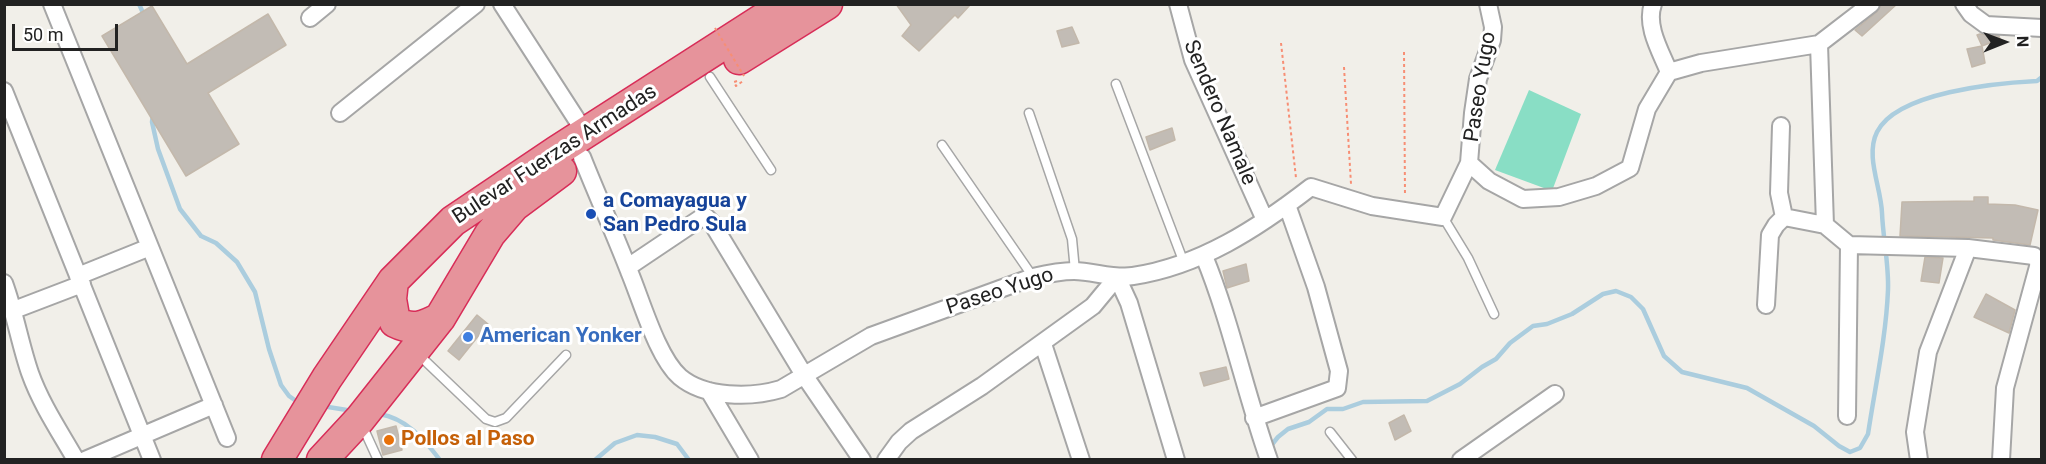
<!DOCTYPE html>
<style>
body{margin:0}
#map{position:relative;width:2046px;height:464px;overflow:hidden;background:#f1efe9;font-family:Roboto,sans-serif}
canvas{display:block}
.frame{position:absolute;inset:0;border:6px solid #222;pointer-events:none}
.north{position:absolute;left:1974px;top:12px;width:60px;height:60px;-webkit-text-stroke:4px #fff;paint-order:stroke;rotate:89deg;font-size:16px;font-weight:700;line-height:24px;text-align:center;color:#222}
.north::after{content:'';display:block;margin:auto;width:21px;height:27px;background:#222;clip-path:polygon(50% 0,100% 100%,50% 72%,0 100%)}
.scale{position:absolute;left:12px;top:24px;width:106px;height:27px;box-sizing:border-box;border:3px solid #222;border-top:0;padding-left:8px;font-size:18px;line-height:21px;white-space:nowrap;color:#222;-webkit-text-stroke:4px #fff;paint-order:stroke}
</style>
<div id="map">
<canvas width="2046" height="464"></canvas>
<div class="frame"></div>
<div class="north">N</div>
<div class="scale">50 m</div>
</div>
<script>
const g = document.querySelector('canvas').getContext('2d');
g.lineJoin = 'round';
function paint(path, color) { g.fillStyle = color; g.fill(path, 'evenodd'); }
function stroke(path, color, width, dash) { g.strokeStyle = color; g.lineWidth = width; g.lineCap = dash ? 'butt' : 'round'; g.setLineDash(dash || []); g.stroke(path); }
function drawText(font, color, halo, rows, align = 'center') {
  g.font = font + ' Roboto,sans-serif'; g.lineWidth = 6; g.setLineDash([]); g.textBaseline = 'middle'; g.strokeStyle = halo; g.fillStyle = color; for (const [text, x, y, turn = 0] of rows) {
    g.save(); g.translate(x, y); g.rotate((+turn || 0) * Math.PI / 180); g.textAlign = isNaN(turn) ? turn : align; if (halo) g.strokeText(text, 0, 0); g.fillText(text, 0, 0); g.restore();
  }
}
paint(new Path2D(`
 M1529 90 1581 114 1552 191 1495 170Z`), '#89dec5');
stroke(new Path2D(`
 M139 4 144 15
 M153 114 152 122 158 149 180 209 201 236 216 243 237 262 255 292 269 349 281 385 289 396 299 403
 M322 406 353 411
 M379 414C406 418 424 439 440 460
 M1270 447 1278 437 1288 429 1309 422 1327 409H1343L1363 402 1427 401 1460 384 1482 367 1496 359 1510 343 1533 326 1547 324 1572 314 1603 294 1616 291 1631 297 1643 309 1664 356 1682 372 1747 388 1814 426 1839 446 1850 452 1860 448 1868 434C1875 387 1886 338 1888 290 1889 265 1883 238 1882 213 1881 187 1865 156 1877 132 1897 92 1997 83 2037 81L2042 77
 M595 460 615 443 637 435 655 437 677 444 689 460`), '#abcdde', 4.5);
const building = new Path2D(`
 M896 4H971L958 18 955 15 919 51 902 36 911 25Z
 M1881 4H1897L1862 36 1855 30 1877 12Z
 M152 6 187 64 268 14 286 45 208 93 239 144 186 176 102 36Z
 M1072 27 1079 43 1062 47 1057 31Z
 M1980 34 1999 36 2000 39 1982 46 1977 35Z
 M1982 46 1985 63 1972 67 1967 49Z
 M1172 128 1175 140 1150 150 1146 137Z
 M1974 197H1988V204L2015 205 2038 210 2030 245 1993 240V238L1900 236 1902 202 1974 201Z
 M1925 257 1943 258 1939 283 1921 281Z
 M1246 264 1249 281 1227 288 1223 271Z
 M1986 294 2015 310 2009 333 1974 317Z
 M477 315 488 324 459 360 448 351Z
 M1226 367 1229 379 1204 386 1200 373Z
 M1404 415 1411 431 1395 440 1389 423Z
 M396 426 402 450 383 455 377 431Z`);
paint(building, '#c2bcb5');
stroke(building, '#c3b8ab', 1.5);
const lane = new Path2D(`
 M710 77 771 170
 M1116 84 1184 263
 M1029 113 1072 239 1075 271
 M942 145 1033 277
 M1443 217 1468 258 1494 314
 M419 355 486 419 495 422 506 418 566 355
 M362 425 378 460
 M1330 432 1352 460`);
const street = new Path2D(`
 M52 4 227 438
 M502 4 586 134
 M1178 4 1193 60 1265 220
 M1653 4C1645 26 1661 52 1669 72
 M1964 4 1971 14 1986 25 2042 28
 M310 18 327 4
 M1819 44 1825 225 1849 245 1968 248 2034 256 2039 263 2005 388 2001 460
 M4 91 152 460
 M340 113 476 4
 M1781 126 1779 193 1784 217 1825 225
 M582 157C597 195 614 232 629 271 641 299 657 357 680 377 705 398 751 398 781 389L871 336 1033 277C1046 274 1060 271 1074 271 1093 271 1113 279 1133 276 1200 266 1258 228 1311 187L1372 206 1443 217 1469 163 1473 113 1478 79 1492 40 1493 27 1488 4
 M1469 163 1489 181 1523 199 1559 197 1596 186 1630 168 1647 109 1669 72 1701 63 1819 44 1871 4
 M1204 256C1231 322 1245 392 1269 460
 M628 267 701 218 706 217 712 223 804 375 862 460
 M78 276 150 247
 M4 283C15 313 20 344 30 373 41 404 60 432 76 460
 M1766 305 1770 235 1776 225 1784 217
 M14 310 82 284
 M1043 344 1081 460
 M709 391 750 460
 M1847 416 1849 245
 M1254 418 1337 388 1339 371 1316 287 1287 205
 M85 460 214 405
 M886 460 899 442 911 431 982 386 1093 306 1117 277 1129 303 1176 460
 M1461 460 1555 394
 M1919 460 1915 432 1928 352 1968 248`);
const highway = new Path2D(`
 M739 59 827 4
 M393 281 391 299 395 322C413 331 423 327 440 318
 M277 460 327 378 393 281 453 221 557 151 786 4
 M322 460 360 419 440 318 490 234 514 206 561 171`);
stroke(lane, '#a6a6a6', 11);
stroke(street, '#a6a6a6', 20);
stroke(highway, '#d82d58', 33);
stroke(new Path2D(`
 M1281 43 1296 178
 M1404 52 1405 196
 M1344 67 1351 184
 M737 81 734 82 736 86 743 81`), '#f78e74', 2, [3, 3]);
stroke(lane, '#fff', 8);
stroke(street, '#fff', 16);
stroke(highway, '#e6939b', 30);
stroke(new Path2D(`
 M715 28 744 76`), '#f78e74', 2, [3, 3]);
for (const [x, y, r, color] of [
 [591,214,6,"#1a4fb4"],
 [468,337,6,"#3f7fe0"],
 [389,440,6,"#e8710a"]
]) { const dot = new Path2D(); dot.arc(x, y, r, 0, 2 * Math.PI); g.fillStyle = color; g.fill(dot); stroke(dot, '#fff', 2); }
drawText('21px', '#222', '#fff', [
 ["Paseo Yugo",1481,87,-81],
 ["Sendero Namale",1219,113,67],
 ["Bulevar Fuerzas Armadas",555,155,-33],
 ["Paseo Yugo",1000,292,-18]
]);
drawText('bold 21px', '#164399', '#fff', [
 ["a Comayagua y",603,202],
 ["San Pedro Sula",603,226]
], 'left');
drawText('bold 21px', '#366cbe', '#fff', [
 ["American Yonker",480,337]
], 'left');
drawText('bold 21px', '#c56008', '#fff', [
 ["Pollos al Paso",401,440]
], 'left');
</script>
